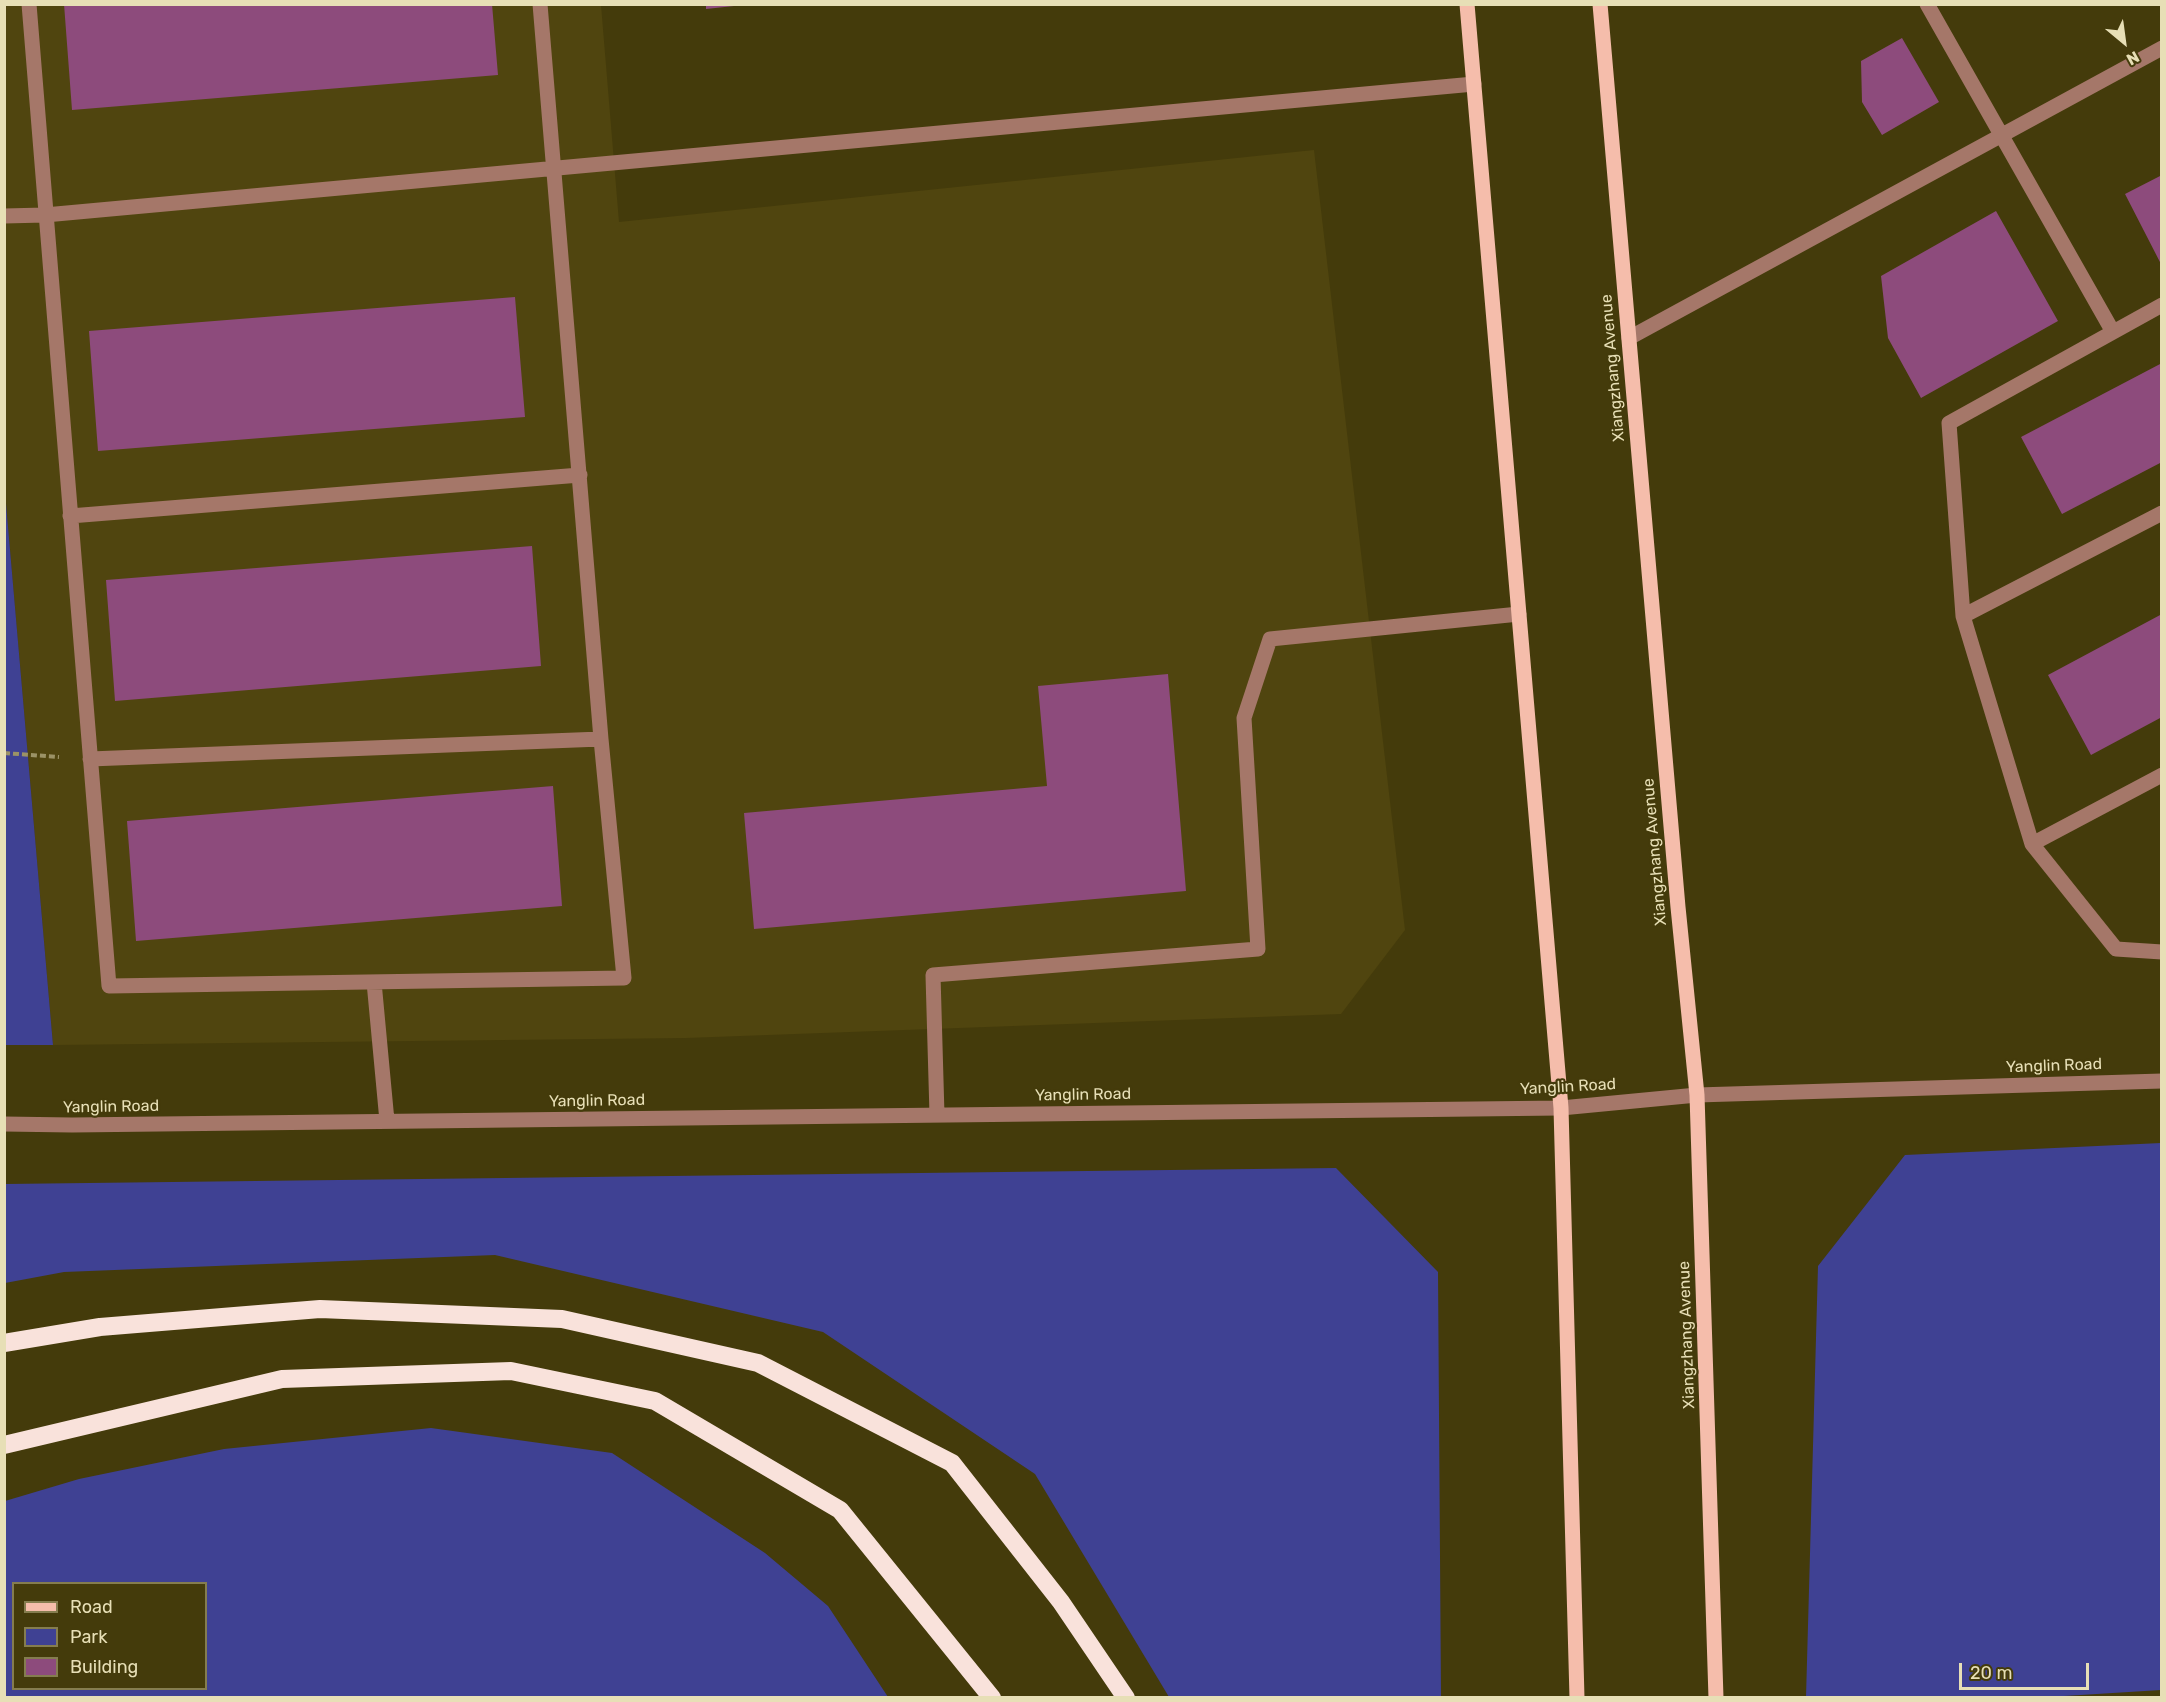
<!DOCTYPE html>
<style>
body{margin:0}
#map{position:relative;width:2166px;height:1702px;overflow:hidden;background:#443b0b;font-family:Rubik,sans-serif}
canvas{display:block}
.frame{position:absolute;inset:0;border:6px solid #e7dfb6;pointer-events:none}
.legend{position:absolute;left:12px;top:1582px;width:195px;height:108px;box-sizing:border-box;background:#443b0b;border:2px solid #857d4f;margin:0;padding:8px 10px;list-style:none;font-size:18px;color:#e7dfb6}
.legend li{display:flex;align-items:center;gap:12px;height:30px}
.legend b{width:30px;border:2px solid #857d4f}
.north{position:absolute;left:2094px;top:12px;width:60px;height:60px;-webkit-text-stroke:4px #443b0b;paint-order:stroke;rotate:151deg;font-size:16px;font-weight:700;line-height:24px;text-align:center;color:#e7dfb6}
.north::after{content:'';display:block;margin:auto;width:21px;height:27px;background:#e7dfb6;clip-path:polygon(50% 0,100% 100%,50% 72%,0 100%)}
.scale{position:absolute;left:1959px;top:1663px;width:130px;height:27px;box-sizing:border-box;border:3px solid #e7dfb6;border-top:0;padding-left:8px;font-size:18px;line-height:21px;white-space:nowrap;color:#e7dfb6;-webkit-text-stroke:4px #443b0b;paint-order:stroke}
</style>
<div id="map">
<canvas width="2166" height="1702"></canvas>
<div class="frame"></div>
<ul class="legend">
<li><b style="height:8px;background:#f5bdab"></b>Road</li>
<li><b style="height:16px;background:#3f4193"></b>Park</li>
<li><b style="height:16px;background:#8d4b7c"></b>Building</li>
</ul>
<div class="north">N</div>
<div class="scale">20 m</div>
</div>
<script>
const g = document.querySelector('canvas').getContext('2d');
g.lineJoin = 'round';
function paint(path, color) { g.fillStyle = color; g.fill(path, 'evenodd'); }
function stroke(path, color, width, dash) { g.strokeStyle = color; g.lineWidth = width; g.lineCap = dash ? 'butt' : 'round'; g.setLineDash(dash || []); g.stroke(path); }
function drawText(font, color, halo, rows, align = 'center') {
  g.font = font + ' Rubik,sans-serif'; g.lineWidth = 4.5; g.setLineDash([]); g.textBaseline = 'middle'; g.strokeStyle = halo; g.fillStyle = color; for (const [text, x, y, turn = 0] of rows) {
    g.save(); g.translate(x, y); g.rotate((+turn || 0) * Math.PI / 180); g.textAlign = isNaN(turn) ? turn : align; if (halo) g.strokeText(text, 0, 0); g.fillText(text, 0, 0); g.restore();
  }
}
paint(new Path2D(`
 M4 5H601L619 222 1314 150 1405 930 1341 1014 686 1038 53 1045 5 492Z`), '#50450f');
paint(new Path2D(`
 M4 492H5L53 1045H5Z
 M2161 1143V1690L2032 1698 1806 1697 1818 1266 1905 1155Z
 M1336 1168 1438 1272 1441 1697H1169L1035 1474 823 1332 495 1255 64 1272 5 1283V1184Z
 M431 1428 612 1453 765 1553 828 1606 888 1697H5V1501L79 1479 224 1449ZM14 1584H206V1688H14Z`), '#3f4193');
paint(new Path2D(`
 M64 4H492L498 75 72 110Z
 M706 4H734V6L706 9Z
 M1902 38 1939 102 1882 135 1862 102 1861 61Z
 M2162 175V266L2125 194Z
 M1996 211 2058 321 1921 398 1888 338 1881 276Z
 M515 297 525 417 98 451 89 331Z
 M2162 363V462L2062 514 2021 437Z
 M532 546 541 666 115 701 106 580Z
 M2162 614V717L2091 755 2048 675Z
 M1168 674 1186 891 754 929 744 813 1047 786 1038 686Z
 M553 786 562 906 136 941 127 821Z`), '#8d4b7c');
stroke(new Path2D(`
 M4 753 59 757`), '#9b9266', 4, [6, 3]);
stroke(new Path2D(`
 M29 4 109 986 624 978 601 739 540 4
 M1927 4 2113 332
 M4 216 45 215 1474 84
 M2162 305 1949 423 1963 616 2032 844 2116 949 2162 952
 M1629 338 2162 48
 M70 516 580 475
 M1963 616 2162 513
 M90 759 601 739
 M2032 844 2162 775
 M374 982 387 1121
 M937 1115 933 975 1258 949 1244 718 1270 639 1519 614
 M4 1124 72 1125 1561 1108 1697 1095 2162 1081`), '#a57769', 15);
stroke(new Path2D(`
 M1467 4 1561 1108 1577 1698
 M1600 4 1678 907 1697 1095 1716 1698`), '#f5bdab', 15);
stroke(new Path2D(`
 M4 1343 100 1327 320 1309 562 1319 758 1363 952 1463 1061 1602 1126 1698
 M4 1445 282 1379 511 1371 655 1401 840 1510 992 1698`), '#f9e2db', 18);
drawText('16px', '#e7dfb6', '#443b0b', [
 ["Xiangzhang Avenue",1613,368,-95],
 ["Xiangzhang Avenue",1655,852,-95],
 ["Yanglin Road",2054,1066,-2],
 ["Yanglin Road",1568,1087,-3],
 ["Yanglin Road",1083,1095,-1],
 ["Yanglin Road",597,1101,-1],
 ["Yanglin Road",111,1107,-1],
 ["Xiangzhang Avenue",1687,1335,-92]
]);
</script>
